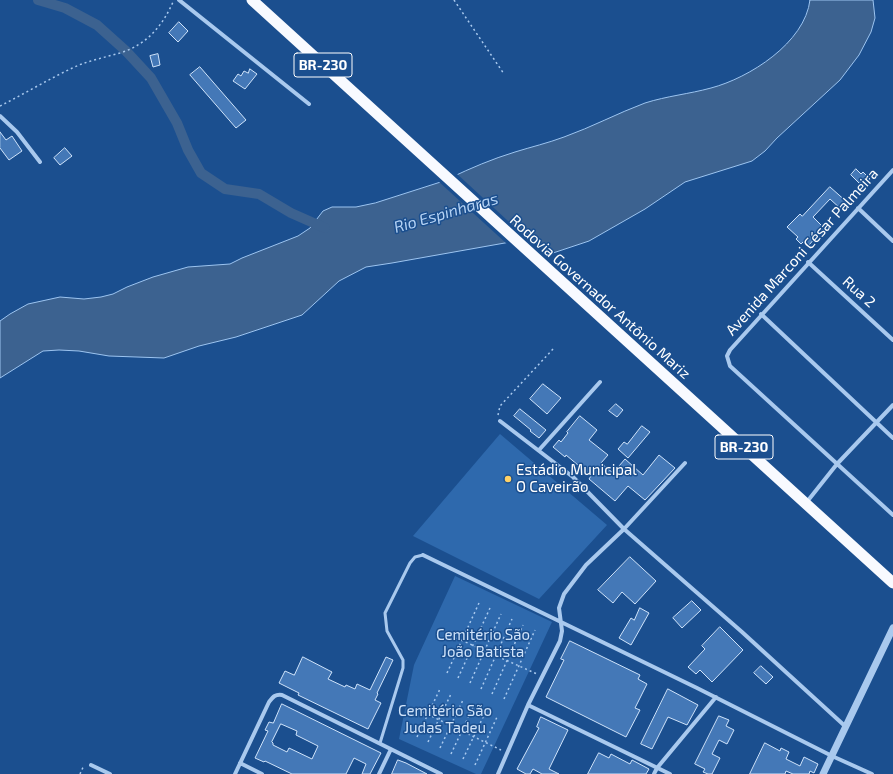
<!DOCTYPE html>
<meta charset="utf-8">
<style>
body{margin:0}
canvas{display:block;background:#1b4f8f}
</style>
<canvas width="893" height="774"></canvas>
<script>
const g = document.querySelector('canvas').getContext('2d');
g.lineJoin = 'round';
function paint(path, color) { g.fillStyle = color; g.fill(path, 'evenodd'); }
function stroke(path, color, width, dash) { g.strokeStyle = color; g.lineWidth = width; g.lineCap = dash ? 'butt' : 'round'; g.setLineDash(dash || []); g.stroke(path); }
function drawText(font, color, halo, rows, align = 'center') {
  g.font = font + ' "Exo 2",sans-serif'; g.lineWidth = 3; g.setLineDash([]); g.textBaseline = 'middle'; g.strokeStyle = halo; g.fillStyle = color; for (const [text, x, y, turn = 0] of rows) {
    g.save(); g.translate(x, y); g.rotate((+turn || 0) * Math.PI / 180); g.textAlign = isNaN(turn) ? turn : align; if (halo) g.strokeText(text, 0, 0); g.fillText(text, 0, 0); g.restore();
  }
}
paint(new Path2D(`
 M500 434 607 525 539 599 413 536Z
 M455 576 552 622 481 774H476L399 739 414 665Z`), '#2e69ad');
const water = new Path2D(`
 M810 0H873L875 18 871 32 859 55 840 80 777 138 765 151 752 161 685 182 645 209 589 241 553 253 528 238 519 240 450 178C471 168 492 159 515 152 531 147 548 143 564 137 592 127 618 113 645 103 667 96 689 94 711 88 749 78 805 43 810 0Z
 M448 180 516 241 392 263 366 267 339 281 302 315 236 337 199 346 164 358 109 356 79 351 59 350 43 351 0 378V321L10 314 28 304 60 297 84 299 101 297 113 294 127 287 153 277 188 267 230 264 242 258 298 236 310 228 323 211 332 207H356L375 203Z`);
paint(water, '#3c6290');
stroke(water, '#9cc4f0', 1);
paint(new Path2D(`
 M456 173 533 244 528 240 507 244 438 181Z`), '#1b4f8f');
stroke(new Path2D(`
 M38 0 65 8 97 25 126 51 151 78 177 123 188 150 201 173 225 189 259 194 291 213 325 228`), '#3c6290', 10);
const building = new Path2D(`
 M179 22 188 31 178 42 169 33Z
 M158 54 160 65 153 67 150 56Z
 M200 67 246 120 236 128 190 75Z
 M250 69 257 74 245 89 233 81 238 74 241 76 244 71 248 73Z
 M0 132 6 140 12 136 22 151 9 160 0 148Z
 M65 148 72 156 60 165 54 158Z
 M856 169 861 174 863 172 870 179 863 187 851 175Z
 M830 187 848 203 842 210 830 199 813 217 824 228 809 245 804 241 801 244 796 239 798 237 787 227 800 214 802 216Z
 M543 384 561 398 547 414 530 399Z
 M616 404 623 410 617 417 609 411Z
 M520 409 546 430 539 438 530 431 531 430 514 416Z
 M580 416 597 430 589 440 608 455 601 463 613 473 625 459 643 475 659 455 675 468 645 500 628 486 615 501 589 479 591 476 566 455 565 457 553 447 559 440 561 442 568 433 567 432Z
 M642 426 650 432 628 458 618 449 624 442 627 444Z
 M630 557 656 581 635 604 622 592 613 603 598 590Z
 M692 601 701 610 682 628 673 618Z
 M640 608 649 613 631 645 619 638 631 618 634 620Z
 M720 627 743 650 712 682 700 670 696 674 688 667 705 649 702 646Z
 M570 641 640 675 638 679 647 684 635 708 640 710 626 737 546 697 564 660 561 659Z
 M303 657 332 672 328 679 345 687 346 685 355 689 357 684 370 690 386 657 393 660 377 693 378 694 375 700 381 703 368 729 298 695 299 693 279 683 285 671 294 675Z
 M761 666 773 677 766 684 754 673Z
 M668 689 698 705 687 725 668 717 652 749 641 744Z
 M282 704 381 753 370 774H362L366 764 354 758 346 774H292L265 761 264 762 255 758 268 731 265 730 269 722 273 723ZM281 724 297 731 296 735 318 746 312 759 289 748 287 752 273 745V743L272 742Z
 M719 716 729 720 726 726 734 730 727 744 719 740 712 754 720 758 712 774H708L703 772 705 769 695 764Z
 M541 717 568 730 549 769 559 774H542L533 769 530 774H526L517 769 539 728 537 727Z
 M765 743 780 751 781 748 789 752 786 759 800 766 804 757 818 764 814 773 810 771 809 774H793L786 771 785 774H750Z
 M599 753 609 758 611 754 630 764 632 760 649 769 646 774H588Z
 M398 760 406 763 427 774H392Z`);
paint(building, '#4478b7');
stroke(building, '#cfe3fa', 1);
stroke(new Path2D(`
 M454 0 504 74
 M0 106C26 93 52 77 79 65 92 60 106 57 120 53 146 45 162 27 173 2
 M498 415 500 406 554 348
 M452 636 537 674
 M447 673 479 603
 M458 678 490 608
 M470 683 501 614
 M481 689 512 619
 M492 694 523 625
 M504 699 535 630
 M423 712 501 750
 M417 737 440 689
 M428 742 451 694
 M440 748 463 700
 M451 754 474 705
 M463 759 486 711
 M475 765 497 717
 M80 774 84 765`), '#a9c9ee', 1.5, [2, 3]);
stroke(new Path2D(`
 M380 743 403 668V660L387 631 385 613 410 563 415 557 423 555`), '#a9c9ee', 3);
stroke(new Path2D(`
 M179 0 309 104
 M0 116 17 132 40 162
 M893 170 730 350 727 356 730 366 893 515
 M858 208 893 241
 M808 262 893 340
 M761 314 893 438
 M500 421 573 477 624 529 742 632 846 727
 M539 450 600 382
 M806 503 837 464 893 405
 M423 555 697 688 832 756 872 774
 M528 705 670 774
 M240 763 262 774
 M91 765 110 774
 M235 774 269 702C273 697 275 694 282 695L441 774
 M379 774 391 749
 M498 774 528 705 560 641 562 631 559 608 564 594 586 565 624 529 685 463
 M654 774 657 768 716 697`), '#a9c9ee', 4);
stroke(new Path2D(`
 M823 774 893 628`), '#a9c9ee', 7);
stroke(new Path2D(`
 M252 0 893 583`), '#f8faff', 11);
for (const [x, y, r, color] of [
 [508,479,4,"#ffd166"]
]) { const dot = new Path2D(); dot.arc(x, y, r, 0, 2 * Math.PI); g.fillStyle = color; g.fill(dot); stroke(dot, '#1b4f8f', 1.5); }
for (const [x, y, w] of [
 [323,65,58],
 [744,447,58]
]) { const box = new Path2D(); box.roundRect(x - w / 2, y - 12, w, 24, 3); g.fillStyle = '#1b4f8f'; g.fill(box); stroke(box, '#fff', 1); }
drawText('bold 14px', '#fff', null, [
 ["BR-230",323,65],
 ["BR-230",744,447]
]);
drawText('15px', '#fff', '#1b4f8f', [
 ["Avenida Marconi César Palmeira",802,252,-48],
 ["Rua 2",859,292,42],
 ["Rodovia Governador Antônio Mariz",600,297,42]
]);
drawText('15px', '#fff', '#1b4f8f', [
 ["Estádio Municipal",516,470],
 ["O Caveirão",516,487]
], 'left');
drawText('15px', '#cfe3fa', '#1b4f8f', [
 ["Cemitério São",483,635],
 ["João Batista",483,652],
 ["Cemitério São",445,711],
 ["Judas Tadeu",445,728]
]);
drawText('italic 16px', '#b5d3f5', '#1b4f8f', [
 ["Rio Espinharas",446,213,-16]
]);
</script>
